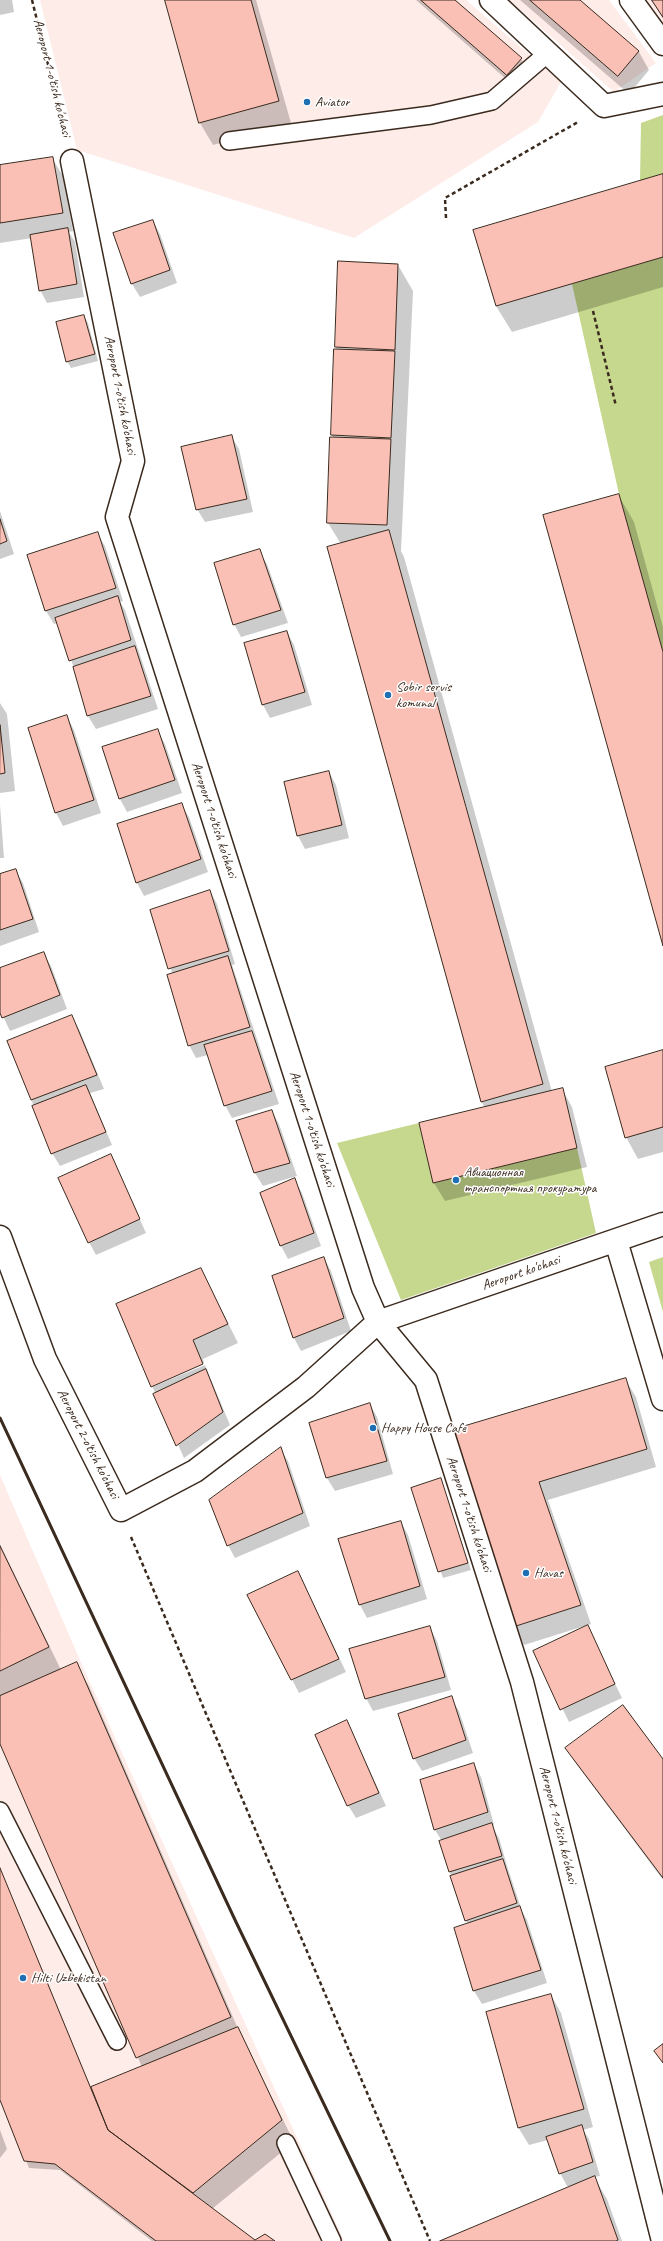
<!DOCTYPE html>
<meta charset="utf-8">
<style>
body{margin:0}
canvas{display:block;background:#fff}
</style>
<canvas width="663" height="2241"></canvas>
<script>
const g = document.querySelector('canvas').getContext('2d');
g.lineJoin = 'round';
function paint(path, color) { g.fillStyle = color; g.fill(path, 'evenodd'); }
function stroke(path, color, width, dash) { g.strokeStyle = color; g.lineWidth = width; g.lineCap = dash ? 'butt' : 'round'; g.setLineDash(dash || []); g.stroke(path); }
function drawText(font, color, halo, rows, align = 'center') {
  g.font = font + ' Caveat,sans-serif'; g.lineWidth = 3; g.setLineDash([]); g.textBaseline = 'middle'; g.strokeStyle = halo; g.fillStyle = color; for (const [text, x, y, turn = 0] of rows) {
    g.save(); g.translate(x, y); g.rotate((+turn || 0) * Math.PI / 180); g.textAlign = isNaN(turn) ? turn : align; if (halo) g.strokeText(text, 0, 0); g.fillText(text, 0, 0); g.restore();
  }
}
paint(new Path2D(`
 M40 0H466L561 82 538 122 354 238 77 150Z
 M509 0H609L656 63 614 92Z
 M641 0H663V33Z
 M0 1475 83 1667 344 2241H0Z`), '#feece9');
paint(new Path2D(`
 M663 115V174L640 181 641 123Z
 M663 257V652L619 494 572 284Z
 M419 1123 434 1183 577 1148 596 1233 401 1300 337 1143Z
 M663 1257V1312L649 1262Z`), '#c6d88d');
paint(new Path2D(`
 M0 0H12L14 12 0 15Z
 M166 0H256L291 123 213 145 200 123Z
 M416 0H454L521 59 529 72 515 87Z
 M520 0H579L639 52 649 70 629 94Z
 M651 0H663V18Z
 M52 158 63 176 73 231 69 232 75 242 84 297 47 303 40 290 32 238 0 243V166Z
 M663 175V287L512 332 496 306Z
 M153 221 160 234 177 283 140 297 132 284Z
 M339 262 398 265 413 291 401 551 404 557 552 1092 562 1089 572 1107 587 1167 445 1201 434 1183 420 1124 485 1108 481 1101 341 544 328 523 334 438 332 435 337 350 336 347Z
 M84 316 88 323 98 361 71 368 67 361Z
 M231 436 239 449 253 512 205 522 197 509Z
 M619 496 634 522 663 627V942Z
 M0 511 14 554 0 559Z
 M97 533 105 546 123 601 120 602 125 610 158 709 96 729 88 716 74 668 58 623 54 624 46 611 29 555Z
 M259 551 267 564 288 623 241 637 234 624Z
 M287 632 294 645 312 705 270 718 263 705 246 644Z
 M0 703 7 714 15 791 0 793Z
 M67 717 74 730 101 813 63 826 56 813 30 728Z
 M158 731 165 744 182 793 127 812 120 799 104 747Z
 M329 772 336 785 349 838 305 849 298 836 285 782Z
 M181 804 189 817 208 872 144 896 137 883 119 825Z
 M0 805 4 858H0Z
 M15 870 23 883 39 932 0 946V875Z
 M210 891 217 904 235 964 232 965 279 1104 232 1118 225 1105 208 1055 196 1058 189 1045 173 975 151 911Z
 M43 953 51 966 67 1009 10 1031 0 1010V969Z
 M71 1016 79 1029 104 1089 90 1093 112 1145 60 1166 52 1153 31 1099Z
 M663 1051V1152L638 1159 626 1137Z
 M272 1111 279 1124 297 1176 263 1186 255 1173 238 1122Z
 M111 1155 146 1233 96 1255 89 1242Z
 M295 1180 302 1193 321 1246 288 1259 281 1246Z
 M324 1258 331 1271 351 1331 301 1351 294 1338 273 1276Z
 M201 1269 238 1343 203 1359 204 1363 152 1385V1387L205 1365 230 1425 184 1458 152 1386Z
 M625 1379 636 1397 656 1467 548 1500 591 1624 524 1645 514 1627 453 1431Z
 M370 1404 377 1417 393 1474 335 1491 327 1478 311 1424Z
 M280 1448 288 1461 310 1526 235 1558 228 1545Z
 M441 1480 471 1570 443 1578 412 1488Z
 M401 1522 408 1535 427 1599 367 1618 360 1605 339 1540Z
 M0 1544 61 1670 76 1664 89 1686 239 2031 294 2142 212 2209 254 2241H152L60 2170 29 2168 0 2098V1868L91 2088 142 2067 0 1742Z
 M298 1572 346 1672 299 1693 249 1595Z
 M587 1626 622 1698 569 1722 534 1651Z
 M430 1628 437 1641 451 1690 373 1711 366 1698Z
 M451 1698 459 1711 473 1753 422 1771 414 1758Z
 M347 1721 386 1806 356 1818 348 1805Z
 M567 1748 663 1760V1880L574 1761Z
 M474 1764 481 1777 494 1825 492 1826 499 1838 508 1869 522 1911 527 1920 547 1983 482 2004 474 1991 456 1929 468 1925 450 1872 442 1841 435 1830Z
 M551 1995 561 2013 593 2127 583 2130 589 2139 600 2176 594 2177 607 2199 622 2241H442L572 2186H567L560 2173 548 2140 529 2145 518 2127Z
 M0 2130 7 2149 0 2158Z`), '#0003');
const building = new Path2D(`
 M165 0H251L279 101 199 123Z
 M421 0H455L522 58 507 75Z
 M530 0H580L639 51 618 76Z
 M652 0H663V17Z
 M53 157 63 213 0 223V165Z
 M663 174V257L496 306 473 230Z
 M153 220 170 270 131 284 113 233Z
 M68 228 77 284 39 291 30 235Z
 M338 261 398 264 395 350 335 347Z
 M84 315 95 354 66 362 56 322Z
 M334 349 395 351 391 438 331 435Z
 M232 435 247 499 196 510 181 447Z
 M330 437 391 439 387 525 327 523Z
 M619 494 663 652V946L543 515Z
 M0 519 7 541 0 544Z
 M389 530 543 1084 481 1102 327 547Z
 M98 532 116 588 45 611 27 555Z
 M260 549 281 610 233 625 214 563Z
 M118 596 131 640 69 661 55 618Z
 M287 631 305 692 262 705 244 643Z
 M135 646 151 696 87 716 73 667Z
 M67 715 94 800 55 813 28 728Z
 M0 725 5 773 0 774Z
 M158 729 175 780 119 799 102 747Z
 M329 771 342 825 297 836 284 782Z
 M182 803 201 859 136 883 117 824Z
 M16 869 33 919 0 930V874Z
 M210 890 229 951 168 969 150 910Z
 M44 952 60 995 2 1018 0 1013V968Z
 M228 956 250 1027 188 1046 167 975Z
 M72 1015 97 1075 31 1100 7 1041Z
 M252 1031 272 1091 224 1106 204 1045Z
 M663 1050V1127L625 1138 605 1067Z
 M86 1085 106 1132 51 1154 32 1106Z
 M563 1088 577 1148 433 1183 419 1123Z
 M272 1110 290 1163 254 1173 236 1121Z
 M111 1154 140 1219 88 1243 58 1178Z
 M295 1178 314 1233 280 1246 260 1193Z
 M324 1257 344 1318 293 1338 272 1276Z
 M201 1268 228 1324 193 1340 203 1364 151 1387 116 1304Z
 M206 1369 223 1412 176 1446 153 1394Z
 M626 1378 647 1449 539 1482 581 1605 513 1627 452 1430Z
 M370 1403 387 1461 326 1478 309 1423Z
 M281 1447 303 1513 227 1546 209 1500Z
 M441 1478 468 1563 438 1572 411 1488Z
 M401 1521 420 1586 359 1605 338 1539Z
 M0 1546 49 1647 0 1671Z
 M298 1571 339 1659 291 1680 247 1595Z
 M588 1625 615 1684 560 1710 533 1651Z
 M430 1626 445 1677 365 1699 349 1649Z
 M77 1662 231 2017 136 2058 0 1744V1696Z
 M452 1696 466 1740 413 1759 398 1714Z
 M623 1705 663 1759V1878L565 1748Z
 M347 1720 379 1793 347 1806 315 1735Z
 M474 1763 488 1812 434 1830 420 1780Z
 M492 1823 502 1856 449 1872 439 1841Z
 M503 1859 517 1903 465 1921 450 1876Z
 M0 1868 108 2130 255 2240 265 2234 275 2241H156L55 2164 24 2161 0 2100Z
 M520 1906 541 1970 473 1991 454 1928Z
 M551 1994 584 2109 518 2128 486 2012Z
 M238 2027 282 2120 193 2193 108 2130 91 2087Z
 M663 2044V2063L654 2051Z
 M582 2125 593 2162 559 2174 546 2137Z
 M595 2176 618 2240 616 2241H440Z`);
paint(building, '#fbc0b5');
stroke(building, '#3b2a1e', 1);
const service = new Path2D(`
 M229 141 431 115 492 101 548 53
 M0 1811 117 2041
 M286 2143 332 2241`);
const minor = new Path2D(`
 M491 0 604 106 663 94
 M631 0 663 44
 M72 161 133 461 117 517 363 1288 378 1322 426 1380 522 1682 663 2241
 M0 1237 45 1359 121 1510 195 1471 306 1387 378 1322 663 1224
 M616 1241 663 1399`);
stroke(service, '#3b2a1e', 20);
stroke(minor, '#3b2a1e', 25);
stroke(new Path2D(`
 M32 0 65 133
 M446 218 445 198 578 122
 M593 311 616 406
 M131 1537 430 2241`), '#3b2a1e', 2.5, [4, 3]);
stroke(service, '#fff', 17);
stroke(minor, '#fff', 22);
stroke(new Path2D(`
 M0 1418 236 1922 390 2241`), '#3b2a1e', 3);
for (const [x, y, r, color] of [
 [307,102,4,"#1f6fb2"],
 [388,695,4,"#1f6fb2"],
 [456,1180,4,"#1f6fb2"],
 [373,1428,4,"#1f6fb2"],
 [526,1573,4,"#1f6fb2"],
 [23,1978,4,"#1f6fb2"]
]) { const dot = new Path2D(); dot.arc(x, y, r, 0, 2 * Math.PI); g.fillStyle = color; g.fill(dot); stroke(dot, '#fff', 1.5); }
drawText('14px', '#3b2a1e', '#fff', [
 ["Aeroport 1-o'tish ko'chasi",52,78,76],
 ["Aeroport 1-o'tish ko'chasi",120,395,79],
 ["Aeroport 1-o'tish ko'chasi",214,820,72],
 ["Aeroport 1-o'tish ko'chasi",312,1129,72],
 ["Aeroport ko'chasi",521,1273,-19],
 ["Aeroport 2-o'tish ko'chasi",88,1444,63],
 ["Aeroport 1-o'tish ko'chasi",469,1514,72],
 ["Aeroport 1-o'tish ko'chasi",558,1825,76]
]);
drawText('14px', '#3b2a1e', '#fff', [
 ["Aviator",315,102],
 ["Sobir servis",396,687],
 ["komunal",396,703],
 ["Авиационная",464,1172],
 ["транспортная прокуратура",464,1188],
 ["Happy House Cafe",381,1428],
 ["Havas",534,1573],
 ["Hilti Uzbekistan",31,1978]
], 'left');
</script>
